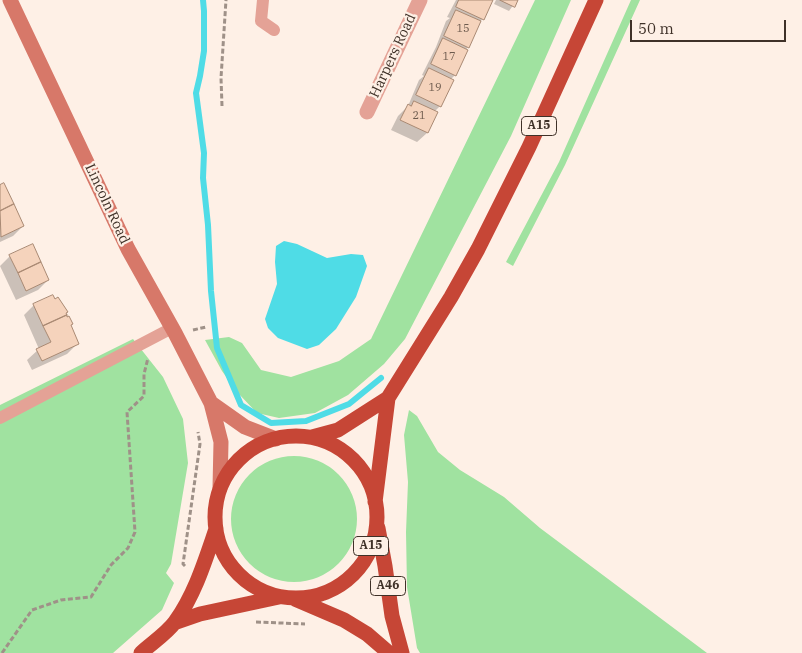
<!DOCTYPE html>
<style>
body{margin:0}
#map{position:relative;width:802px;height:653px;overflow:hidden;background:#fef0e6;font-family:"IBM Plex Serif",serif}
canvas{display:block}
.scale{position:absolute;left:630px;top:20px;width:156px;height:22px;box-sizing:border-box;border:2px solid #3f3128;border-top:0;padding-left:6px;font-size:15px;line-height:18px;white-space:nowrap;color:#3f3128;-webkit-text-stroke:4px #fef0e6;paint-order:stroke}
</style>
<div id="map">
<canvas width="802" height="653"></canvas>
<div class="scale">50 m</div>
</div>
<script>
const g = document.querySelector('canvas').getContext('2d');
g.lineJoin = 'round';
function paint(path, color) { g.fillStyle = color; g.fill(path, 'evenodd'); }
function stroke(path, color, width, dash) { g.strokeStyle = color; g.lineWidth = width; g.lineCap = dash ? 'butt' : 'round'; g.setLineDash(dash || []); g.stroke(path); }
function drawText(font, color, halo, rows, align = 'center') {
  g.font = font + ' "IBM Plex Serif",serif'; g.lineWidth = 4.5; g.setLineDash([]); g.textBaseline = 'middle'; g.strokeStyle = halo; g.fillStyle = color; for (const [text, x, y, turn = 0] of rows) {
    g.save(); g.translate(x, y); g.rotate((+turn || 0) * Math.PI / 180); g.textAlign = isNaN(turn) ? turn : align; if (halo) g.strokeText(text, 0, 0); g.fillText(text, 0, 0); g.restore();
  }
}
paint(new Path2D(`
 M535 0H571L511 136 405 339 384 364 348 395 315 413 279 418 257 413 237 392 222 371 205 340 229 337 242 343 261 370 291 377 339 361 371 339Z
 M631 0H640L565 165 513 266 506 262 559 162Z
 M133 339 163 377 183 419 188 463 171 564 166 573 174 583 162 610 113 653H0V405Z
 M409 410 417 416 438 452 460 470 504 497 540 528 707 653H420L417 648 407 587 406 532 408 482 404 435Z
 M231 519a63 63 0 1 1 126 0a63 63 0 1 1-126 0Z`), '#a0e2a0');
paint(new Path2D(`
 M284 241 297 244 327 258 351 254 363 255 367 266 356 297 336 329 319 345 307 349 278 338 268 328 265 319 277 284 275 262 276 246Z`), '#4fdce6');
paint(new Path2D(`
 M456 0H492L466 50 455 75 450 80 440 106 434 112 427 133 417 142 391 130 398 116 408 106 419 80 424 76 422 75 436 47 446 21 450 18 447 17Z
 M496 0H517L509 11 494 4Z
 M0 186 23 226 13 236 0 242Z
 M10 256 48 280 38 290 16 300 0 266Z
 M34 305 65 314 77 344 67 354 32 370 27 360 39 349 24 315Z`), '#0003');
stroke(new Path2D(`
 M203 0 204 11V51L200 76 196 93 204 153 203 178 208 225 211 291 217 348 241 405 271 423 306 421 349 404 381 378`), '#4fdce6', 6);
const building = new Path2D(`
 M459 0H493L484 20 456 7Z
 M500 0H518L515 7Z
 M456 10 481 21 469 48 444 36Z
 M443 38 468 50 456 76 431 64Z
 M429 68 454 80 441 107 416 95Z
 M414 101 438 112 428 133 400 120 408 104 411 106Z
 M4 183 14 204 0 211V185Z
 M14 204 24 226 1 237 0 211Z
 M33 244 41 262 18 273 9 255Z
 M41 262 49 280 26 291 18 273Z
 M53 295 55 299 58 297 68 312 66 313 67 315 43 326 33 304Z
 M67 315V317L69 316 73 324 71 325 79 344 42 361 36 349 51 342 43 326Z`);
paint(building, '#f5d3bc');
stroke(building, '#a98973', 1);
stroke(new Path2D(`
 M222 106 221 78 226 0
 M193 330 206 327
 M185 566 183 564 200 444 198 432
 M256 622 305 624
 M2 653 32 610 61 600 91 597 111 565 128 548 135 532 127 412 144 396V374L148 358`), '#9f9188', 3, [5, 2.5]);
stroke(new Path2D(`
 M263 0 261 21 274 30
 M0 418 172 328`), '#e4a296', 12);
stroke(new Path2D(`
 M367 112 420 0`), '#e4a296', 15);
stroke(new Path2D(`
 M10 0 128 249 175 333 211 403 221 442 220 488
 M211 403 245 427 276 439`), '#d77869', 15);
stroke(new Path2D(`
 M215 517a81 81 0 1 1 162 0a81 81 0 1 1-162 0Z
 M312 437 338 430 388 398
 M375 502 388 398 451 297 478 249 529 147 596 0
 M378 528 385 566 392 616 402 653
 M295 599 344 620 367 634 389 653
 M174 623 200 614 279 597
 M141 653C152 643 167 633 175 622 195 594 205 561 216 529`), '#c64636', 15);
drawText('11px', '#6c5a4d', null, [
 ["15",463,29],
 ["17",449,57],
 ["19",435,88],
 ["21",419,116]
]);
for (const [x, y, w] of [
 [539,126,35],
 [371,546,35],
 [388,586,35]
]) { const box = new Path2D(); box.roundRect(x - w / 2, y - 9.5, w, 19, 4); g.fillStyle = '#fef0e6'; g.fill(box); stroke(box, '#3f3128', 1); }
drawText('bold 12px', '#3f3128', null, [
 ["A15",539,126],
 ["A15",371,546],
 ["A46",388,586]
]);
drawText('14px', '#3f3128', '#fef0e6', [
 ["Harpers Road",393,56,-65],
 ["Lincoln Road",107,204,65]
]);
</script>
